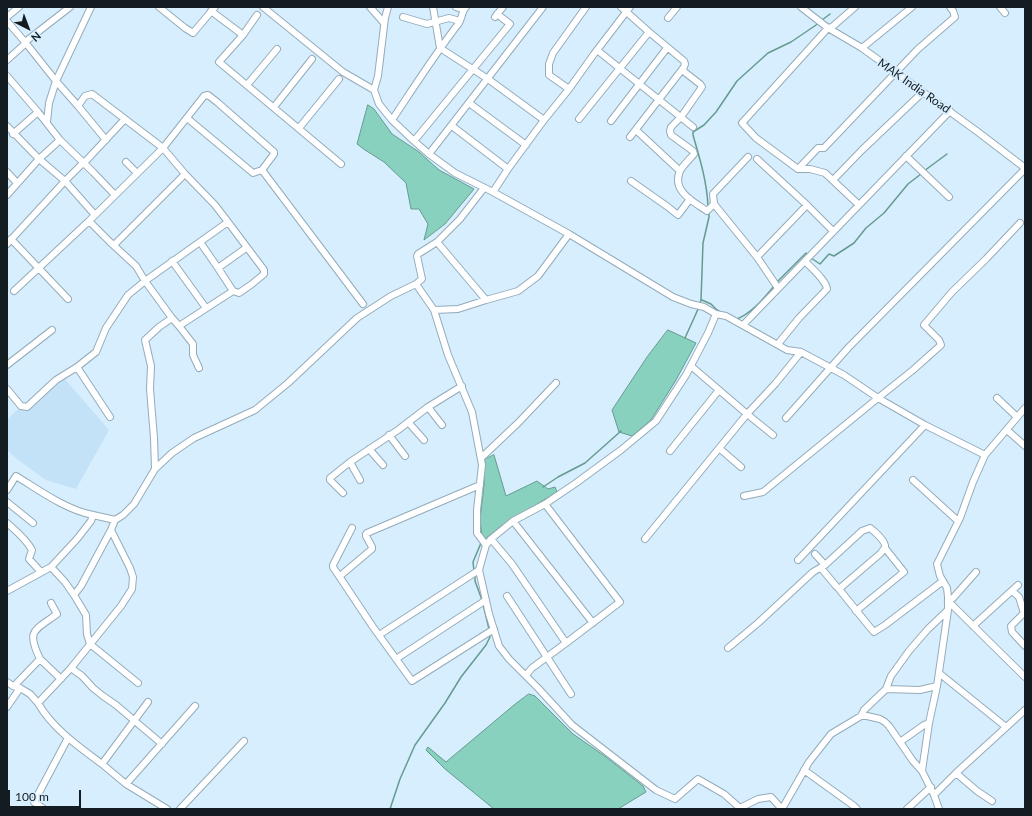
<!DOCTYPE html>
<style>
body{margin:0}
#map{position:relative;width:1032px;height:816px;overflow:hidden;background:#d6eefe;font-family:Lato,sans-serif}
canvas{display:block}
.frame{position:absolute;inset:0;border:8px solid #131c21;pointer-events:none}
.north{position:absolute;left:8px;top:8px;width:40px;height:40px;-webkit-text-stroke:3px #d6eefe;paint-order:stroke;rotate:138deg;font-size:11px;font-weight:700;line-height:16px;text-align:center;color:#131c21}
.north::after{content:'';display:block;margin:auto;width:14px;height:18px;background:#131c21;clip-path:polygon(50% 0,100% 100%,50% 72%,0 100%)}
.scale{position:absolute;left:8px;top:790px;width:73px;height:18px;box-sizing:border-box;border:2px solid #131c21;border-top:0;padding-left:5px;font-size:12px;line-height:14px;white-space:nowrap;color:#131c21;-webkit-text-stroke:3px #d6eefe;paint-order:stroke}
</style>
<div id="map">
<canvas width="1032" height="816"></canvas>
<div class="frame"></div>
<div class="north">N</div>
<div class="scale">100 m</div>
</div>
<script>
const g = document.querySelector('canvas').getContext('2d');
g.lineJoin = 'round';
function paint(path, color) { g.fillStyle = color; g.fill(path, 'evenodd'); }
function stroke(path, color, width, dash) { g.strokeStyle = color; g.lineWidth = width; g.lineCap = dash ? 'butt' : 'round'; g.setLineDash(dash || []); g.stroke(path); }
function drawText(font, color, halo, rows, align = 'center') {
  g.font = font + ' Lato,sans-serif'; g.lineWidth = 4; g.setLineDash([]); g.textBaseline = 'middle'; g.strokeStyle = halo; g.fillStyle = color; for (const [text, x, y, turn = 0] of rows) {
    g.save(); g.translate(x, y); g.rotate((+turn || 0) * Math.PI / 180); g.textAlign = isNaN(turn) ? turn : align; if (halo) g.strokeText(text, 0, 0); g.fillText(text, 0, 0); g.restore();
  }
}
paint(new Path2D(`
 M63 377 109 430 76 489 46 480 18 460 7 450V420L16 411Z`), '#c3e2f7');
const water = new Path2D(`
 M368 105 374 109 392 134 419 152 439 170 474 189 445 224 424 240 428 224 419 209H411L406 183 384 162 365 150 357 144 366 111Z
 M668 330 696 343 676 380 651 420 632 436 619 432 612 410 647 357Z
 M494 455 506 496 537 481 548 489 555 487 557 492 501 526 485 539 482 536 480 520 484 485V460Z
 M529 694 535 696 573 734 606 757 643 786 646 792 618 809H494L445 769 426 750 428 747 446 762 514 705Z`);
paint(water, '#88d1be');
stroke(water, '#659b8f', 1);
stroke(new Path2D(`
 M822 20 830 14
 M924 171 947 154
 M708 206C707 182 700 159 693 135V132L704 125 716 112 737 81 768 53 791 42 819 23
 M811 258 820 264 829 254 834 256 854 243 866 228 884 213 908 184 921 174
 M776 283 806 253 809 255
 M702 300 711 304 717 310 722 313
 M700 303 701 300 703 243 709 217V212
 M737 319C752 313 764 298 774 286
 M685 338 699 307
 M543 487 558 477 585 463 621 431
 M474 571 473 562 481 543
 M475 575V581L482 600
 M483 604 489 629
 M390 809 400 779 415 745 445 703 461 677 486 645 490 637 489 635`), '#659b8f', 1.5);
const minor = new Path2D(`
 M70 7 25 42 56 81 78 106 106 140
 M159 7 185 28 193 33 215 7
 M263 7 343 72 374 90
 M370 7 384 23
 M388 7 385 18 378 76 374 90 379 104 392 120 414 141 429 154 455 173 493 192 569 234 673 297 691 304 704 307 716 314 726 316 787 350 801 352 844 375 878 398 925 425 985 455 973 482 960 518 937 564 940 576 947 588 948 597V610L937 686 929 723 922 771 934 795 939 809
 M433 7 440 48 488 79 544 120
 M456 7 464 10
 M621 7 649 32 684 61 685 64 684 67 630 137
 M801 7 828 28 862 48 978 132 1025 168
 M855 7 832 27 828 28 742 123 756 138 798 169 818 148H824L918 49 955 17 953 11 950 7
 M1000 7 1005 13
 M211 11 243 35
 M257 15 243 35 219 62 341 164
 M7 17 19 7
 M403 17 427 24 449 18 460 21
 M495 17 503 7
 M668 18 677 7
 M7 21 25 42
 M862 48 912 7
 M597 50 693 127
 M7 60 26 43
 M682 70 700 84 702 87 681 117 671 127 670 131 671 135 693 151 694 154C690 159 683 165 680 171 671 191 694 202 707 211L714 204 713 194 748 157
 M7 76 38 112 60 140 93 172 115 195
 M247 85 277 49
 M569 89 549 75V64L553 53 586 7
 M469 103 526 145
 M78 106 85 96 92 94 163 148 185 174 215 205 228 222 264 270V274L252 284 239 293 233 291 179 326 172 318
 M274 107 312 59
 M579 119 649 32
 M392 120C414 87 435 54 459 23 462 18 462 11 466 7
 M611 121 667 48
 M47 122 49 103 56 81 91 7
 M7 126 39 159 65 181 95 215
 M452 126 508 169
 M299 128 339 79
 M636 130 680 171
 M13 134 38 112
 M414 141 510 24 497 14
 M429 154 543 7
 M906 156 949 197
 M757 159 807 205 757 257 778 288
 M126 162 137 173
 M83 164 125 119
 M798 169H810L825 173 859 205
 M262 170 363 304
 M7 172 17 183
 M833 180 862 150 923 92
 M631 181 668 207 678 215 690 199
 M493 192 508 169 544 120 569 89 594 54 630 7
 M7 195 39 159 60 140
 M714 204 757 257
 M807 205 833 231
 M11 239 68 299
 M200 242 218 268
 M437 242 486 300
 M7 244 65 181 83 163
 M114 245 185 174
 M172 261 206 308
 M416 284 422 279 417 256 418 254 437 242 460 219 484 188
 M14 291 89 221
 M233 291 218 268 246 248
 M434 310 448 355 472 412 482 465 477 510V533L486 545
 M716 314 708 333 686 375 656 421 621 450 576 483 545 504 513 521 491 539 486 545 479 570 489 614 499 646 509 659 538 688 572 725 656 790 675 799 698 779 724 794 740 808 758 799 771 797 782 809 809 762 831 734 861 716H867L880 719 885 722 889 726 913 761 922 771
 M743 325 950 111
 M179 326 193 344V355L199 368
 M778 344 799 318 827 289C826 280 811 268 805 261
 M7 365 52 330
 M77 367 110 417
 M7 389 21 406 27 407 56 380 77 367 96 352 106 328 128 295 145 281 228 222
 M997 398 1017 417
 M428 407 442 425
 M786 418 848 348 1025 169
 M408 422 424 440
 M1007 430 1025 446
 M389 435 405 456
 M773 435 747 414 775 384 801 352
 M719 448 741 467
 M369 449 383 465
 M670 451 719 390
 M985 455 1025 408
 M481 458 518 423 556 383
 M350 462 360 480
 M155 469 154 438 150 389 151 366 145 340 159 327 172 318 145 281 136 266 110 242 89 221 163 148 204 96 208 95 217 102 274 152V154L262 170 253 173 187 118
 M913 480 958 521
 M7 490 16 476C39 490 66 510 93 515
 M343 493 330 480V478L350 462 398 430 428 407 462 386
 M744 496 763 492 878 398 913 370 941 345 939 340 924 325 952 292 986 259 1020 223
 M7 502 33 523
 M545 504 620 602 566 643
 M513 521 593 623
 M7 523C16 531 26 539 32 550L29 559 41 572
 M352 528 333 565V567L373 627 412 681 494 629
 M491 539 512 564 566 643 532 668 526 675
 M645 539 747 414 691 366
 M815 554 825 565
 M798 560 925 425
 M51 567 65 582 74 595 86 615 87 634 90 644 138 683
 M821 568 836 586 839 589 868 625 874 632 885 625 943 581
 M340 576 372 549V547L366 536V534L367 533 480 485
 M7 591 51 567 77 539 91 521 93 515 115 520 123 515 134 504 155 469 172 453 194 438 255 410 288 383 357 318 391 296 416 284 434 310 458 309 486 300 518 291 538 276 569 234
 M1012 591 1019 597 1024 613
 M74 595 81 586 111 530
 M507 596 571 694
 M948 601 1025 677
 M948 601 953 598 976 572
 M856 611 904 572 885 548
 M1025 612 1011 626 1012 632 1025 646
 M973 626 1018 585
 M379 635 479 570
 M728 648 758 623 813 572 825 565 862 531 870 528C874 531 886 541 885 547 885 548 882 551 881 553L839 589
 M40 659 61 679
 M396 659 486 600
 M71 668 82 676 93 688 103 696 116 705 162 744
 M939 673 1006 727
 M7 682 13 686 20 688 7 707
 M14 686 40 659C26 630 34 631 57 614L51 603
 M20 688 30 694 38 703 71 668 121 606 132 589 133 577 130 568 111 530 115 520
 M886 689 891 676 909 651 928 629 948 610
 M38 703C52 728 79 747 102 764L148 702
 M861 716 864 710 886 689 920 690 937 686
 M900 742 924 725 929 723
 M102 764 126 784 167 809
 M804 770 854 806 857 809
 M956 773 977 791 992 801
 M126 784 195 706
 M934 795 956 773 1025 710
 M44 809 34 802 68 738
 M180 809 244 741
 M907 809 931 787`);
stroke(minor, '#94abba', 8);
stroke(minor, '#fff', 6);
drawText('12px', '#131c21', '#d6eefe', [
 ["MAK India Road",914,86,35]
]);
</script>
